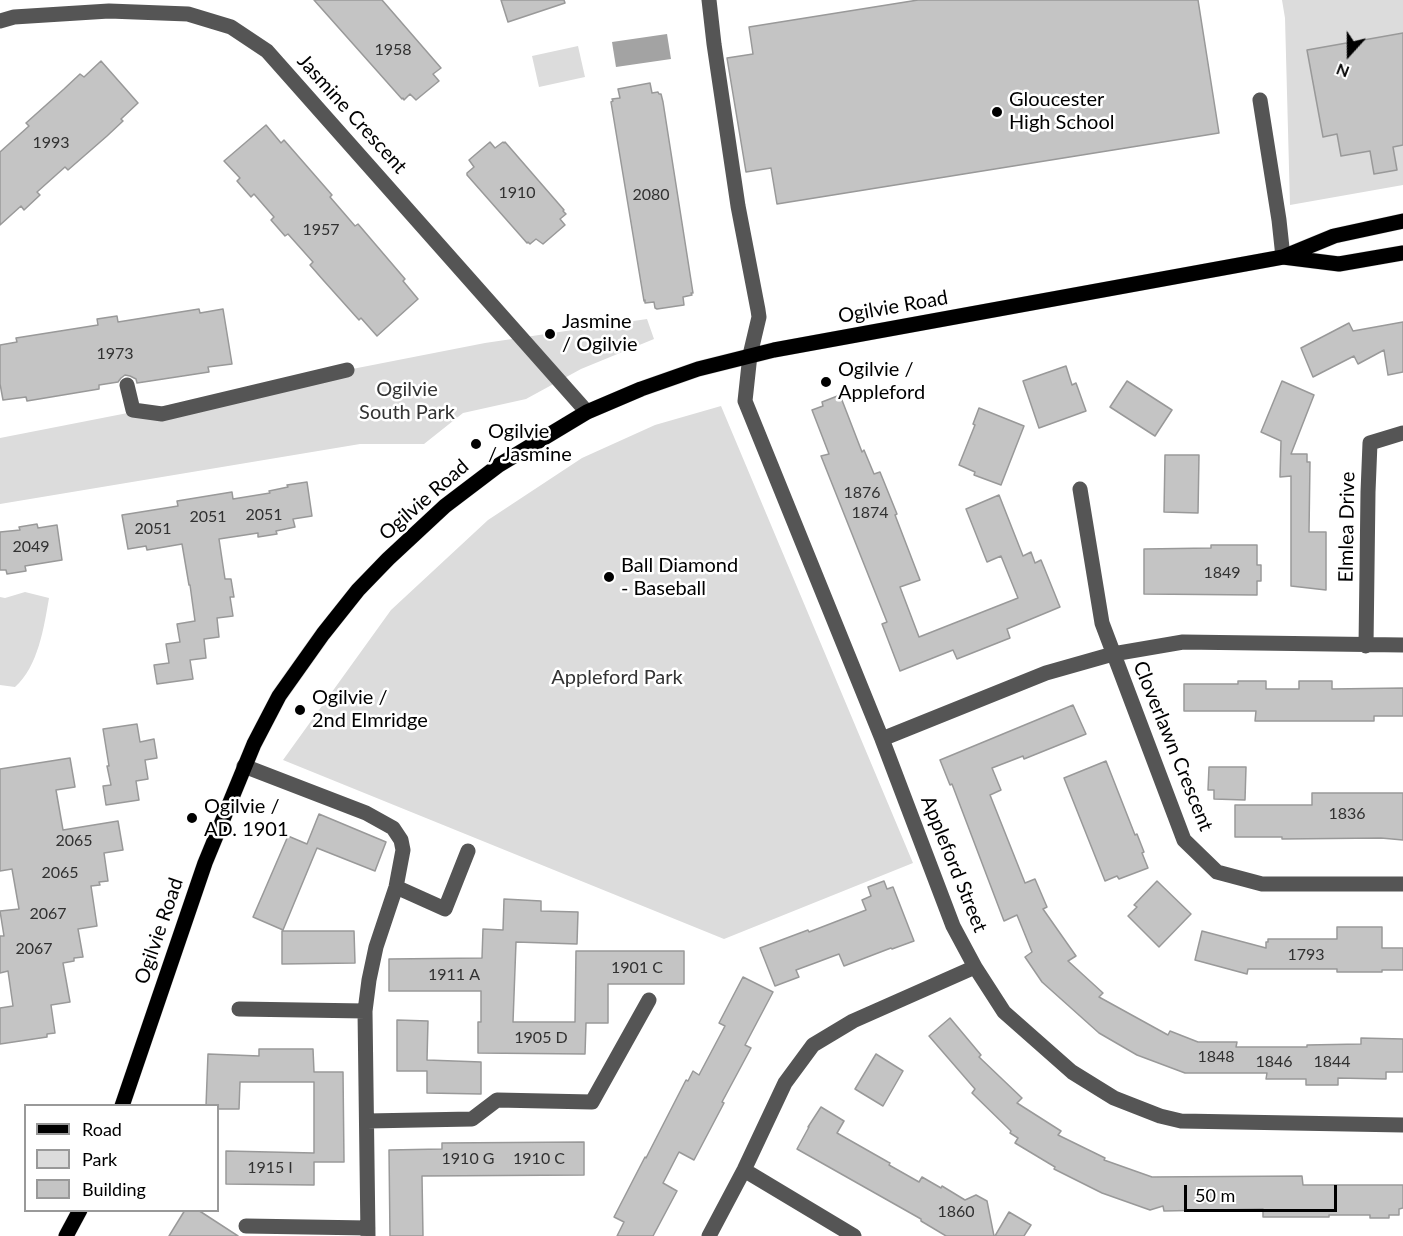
<!DOCTYPE html>
<style>
body{margin:0}
#map{position:relative;width:1403px;height:1236px;overflow:hidden;background:#fff;font-family:Lato,sans-serif}
canvas{display:block}
.legend{position:absolute;left:24px;top:1104px;width:195px;height:108px;box-sizing:border-box;background:#fff;border:2px solid #999;margin:0;padding:8px 10px;list-style:none;font-size:18px;color:#000}
.legend li{display:flex;align-items:center;gap:12px;height:30px}
.legend b{width:30px;border:2px solid #999}
.north{position:absolute;left:1319px;top:24px;width:60px;height:60px;-webkit-text-stroke:4px #fff;paint-order:stroke;rotate:201deg;font-size:16px;font-weight:700;line-height:24px;text-align:center;color:#000}
.north::after{content:'';display:block;margin:auto;width:21px;height:27px;background:#000;clip-path:polygon(50% 0,100% 100%,50% 72%,0 100%)}
.scale{position:absolute;left:1184px;top:1185px;width:153px;height:27px;box-sizing:border-box;border:3px solid #000;border-top:0;padding-left:8px;font-size:18px;line-height:21px;white-space:nowrap;color:#000;-webkit-text-stroke:4px #fff;paint-order:stroke}
</style>
<div id="map">
<canvas width="1403" height="1236"></canvas>
<ul class="legend">
<li><b style="height:8px;background:#000"></b>Road</li>
<li><b style="height:16px;background:#dcdcdc"></b>Park</li>
<li><b style="height:16px;background:#c4c4c4"></b>Building</li>
</ul>
<div class="north">N</div>
<div class="scale">50 m</div>
</div>
<script>
const g = document.querySelector('canvas').getContext('2d');
g.lineJoin = 'round';
function paint(path, color) { g.fillStyle = color; g.fill(path, 'evenodd'); }
function stroke(path, color, width, dash) { g.strokeStyle = color; g.lineWidth = width; g.lineCap = dash ? 'butt' : 'round'; g.setLineDash(dash || []); g.stroke(path); }
function drawText(font, color, halo, rows, align = 'center') {
  g.font = font + ' Lato,sans-serif'; g.lineWidth = 5; g.setLineDash([]); g.textBaseline = 'middle'; g.strokeStyle = halo; g.fillStyle = color; for (const [text, x, y, turn = 0] of rows) {
    g.save(); g.translate(x, y); g.rotate((+turn || 0) * Math.PI / 180); g.textAlign = isNaN(turn) ? turn : align; if (halo) g.strokeText(text, 0, 0); g.fillText(text, 0, 0); g.restore();
  }
}
paint(new Path2D(`
 M1282 0H1403V185L1290 205 1285 18Z
 M578 46 585 77 539 87 532 56Z
 M647 319 654 339 581 369 526 399 463 413 424 444H360L0 504V438L485 343Z
 M721 406 913 863 724 939 283 760 391 610 488 520 582 458 655 425Z
 M25 592 49 598C44 627 38 667 15 687L0 685V597L5 598Z`), '#dcdcdc');
paint(new Path2D(`
 M667 34 671 59 616 67 612 42Z`), '#a3a3a3');
const building = new Path2D(`
 M314 0H382L441 68 433 74 439 81 416 100 410 94 404 100 403 98 402 99Z
 M501 0H564L565 3 508 22Z
 M918 0H1198L1219 133 777 204 771 168 746 172 727 58 753 54 749 27Z
 M1403 33V145L1393 147 1397 170 1374 174 1370 151 1341 156 1337 134 1323 137 1307 50Z
 M101 61 138 103 121 119 123 121 107 136 68 170 65 167 37 192 40 195 24 210 21 206 0 225V152L29 126 26 123 64 89 80 74 84 77Z
 M650 83 652 93 658 92 659 94H661L663 102 693 293H691L692 295 683 297 684 305 657 309 655 308 654 302 645 303V300L644 301 611 102 613 101 612 99 620 98 618 89Z
 M266 125 281 143 284 140 332 195 330 197 355 226 358 224 405 279 403 281 418 299 377 336 361 318 359 320 324 281 310 265 313 262 288 234 285 236 271 220 274 217 254 194 251 197 237 181 240 178 224 161Z
 M490 142 495 148 503 142 504 143 505 142 564 210 563 211 566 214 560 219 565 225 543 244 536 239 530 244 528 242 527 243 467 175V173L474 167 469 160Z
 M199 309 200 313 223 309 232 364 208 367 209 372 137 383 136 379 130 376 125 375 121 378 118 382 99 385V389L27 401 26 397 3 400 0 384V345L17 342 16 338 98 325 97 319 117 316 118 322Z
 M1403 322V372L1388 375 1384 350 1358 364 1354 356 1313 377 1301 348 1349 323 1353 331Z
 M1066 366 1072 385 1076 383 1086 411 1039 428 1023 381Z
 M1127 381 1172 410 1155 436 1110 407Z
 M1282 381 1314 395 1291 454H1307V462H1310L1309 532H1326V590L1291 586V476L1280 477 1281 441 1261 432Z
 M840 395 862 452 864 450 874 474 880 472 897 514 895 515 920 580 900 587 919 637 1018 598 1001 556 987 562 966 509 999 495 1023 556 1031 552 1035 563 1041 560 1060 607 1007 629 1010 638 957 659 953 650 900 671 882 624 887 622 821 456 829 454 812 410 823 406 822 402Z
 M979 408 1024 426 1001 485 974 475 975 472 959 465 975 425 973 424Z
 M1165 455H1199L1198 513 1164 512Z
 M307 482 312 516 293 519 295 527 276 531 277 534 258 537V533L219 539 225 579H231L234 597H230L233 616 217 618 219 637 204 639 206 658 190 660 193 679 157 684 154 665 169 663 166 644 180 642 177 624 195 621 190 585H189L182 544 147 550 146 546 128 549 122 515 178 506 177 501 232 492 233 499 270 493 269 491 288 487 287 485Z
 M37 524 38 528 57 525 62 560 25 566 26 571 7 574 6 570H0V532L20 530 19 527Z
 M1211 545H1257V565H1261V581H1257V595L1144 594V549L1211 548Z
 M1238 681H1266V689H1299V681H1332V689L1403 688V716H1374V721H1255L1256 711H1184V684H1238Z
 M1073 705 1086 734 1024 759 1023 756 992 768 1001 790 990 795 1025 883 1035 879 1047 907 1043 909 1076 956 1068 961 1103 993 1099 997 1168 1035 1170 1031 1198 1042H1237L1236 1047H1307V1045L1361 1044V1038L1403 1039V1072H1386V1079L1338 1078V1085H1306V1079H1266L1267 1073H1185L1137 1055 1099 1033 1042 982 1025 957 1032 952 1017 915 1004 921 952 784 950 785 940 760Z
 M137 724 140 742 154 739 157 758 145 760 148 779 136 781 139 800 106 805 103 786 111 785 107 766H109L103 729Z
 M70 758 75 787 56 790 63 830 118 821 123 850 104 853 108 881 99 882 100 885 91 886 97 926 78 929 83 957 74 958V961L63 963 70 1002 51 1005 55 1033 47 1034V1037L0 1044V1008L13 1006 8 971 0 973V936H4L0 911 19 909 12 869 0 871V769Z
 M1106 761 1135 835 1137 834 1144 852 1142 853 1148 868 1119 879 1117 876 1105 881 1064 778Z
 M1209 767H1246L1245 800 1214 799V790H1208Z
 M1312 793H1403V840L1381 838 1282 839V837H1235V805H1312Z
 M319 814 386 842 375 871 317 848 283 930 253 917 288 836 307 844Z
 M884 881 887 889 893 887 914 941 892 949 891 948 844 966 839 954 796 970 799 977 775 986 760 948 808 930 809 932 866 910 862 900 871 896 868 887Z
 M1157 881 1191 914 1159 947 1128 916 1137 907 1134 905Z
 M504 899 541 901V911L578 912 577 944 516 942 513 1022H575L576 951H684V984H608V1023H586L585 1054 478 1053V1022H481V991H389V959L482 958 483 929 503 930Z
 M1337 927H1382V948H1403V970H1382V972H1337V969H1248L1247 974 1195 960 1202 931 1266 948V942H1268V939H1337Z
 M282 931H354L355 963 282 964Z
 M743 977 773 992 745 1045 751 1048 722 1102 724 1103 694 1160 679 1152 663 1183 677 1191 653 1236H617L624 1222 614 1217 645 1157 646 1158 686 1080 688 1081 693 1071 699 1075 725 1026 719 1023Z
 M950 1018 981 1055 979 1057 1022 1098 1017 1103 1061 1131 1058 1135 1105 1158 1104 1160 1152 1177 1302 1176 1303 1185H1403V1208L1399 1209V1215H1389V1218H1370V1215H1329V1217H1263V1209L1164 1211 1163 1206 1150 1210 1102 1193 1054 1169 1055 1167 1015 1143 1018 1138 1010 1133 1011 1131 972 1093 975 1089 929 1036Z
 M397 1020 428 1021 427 1060 481 1062V1094L427 1093V1071H397Z
 M259 1049H313L314 1072H343L344 1162H314V1185L226 1184V1151L314 1153V1082H240L239 1109H218V1106H206L208 1054 259 1056Z
 M876 1054 903 1071 883 1106 855 1089Z
 M821 1107 844 1121 837 1133 888 1162 890 1163 889 1165 919 1182 922 1177 941 1188 942 1186 965 1200 976 1195 987 1201 994 1236H946L921 1221V1219L797 1149 809 1127H808Z
 M584 1142V1175L422 1176 423 1236H390L389 1150 442 1149V1143Z
 M185 1210H198L238 1236H169Z
 M1009 1212 1031 1225 1024 1236H995Z`);
paint(building, '#c4c4c4');
stroke(building, '#999', 1.5);
const major = new Path2D(`
 M1283 257 1339 264 1403 253
 M122 1106 205 863 254 744 279 696 323 634 358 590 388 559 445 506 499 465 587 412 641 389 698 369 774 350 1283 257 1334 236 1403 221
 M66 1236 80 1210`);
stroke(major, '#dbdbdb', 16);
stroke(new Path2D(`
 M709 0 714 44 738 206 758 310 759 317 750 355 745 401 882 739 953 926 975 967 1004 1012 1072 1072 1114 1098 1160 1116 1181 1121 1403 1125
 M0 21 14 17 109 11 188 14 231 27 267 51 587 412
 M1260 100 1279 220 1283 257
 M127 385 133 410 162 414 347 370
 M1080 489 1102 623 1184 840 1217 872 1262 884H1403
 M1366 646 1368 492 1370 443 1403 433
 M882 739 1046 673 1113 654 1183 642 1403 645
 M244 766 366 813 393 828 401 840 403 850 396 887 376 947 369 980 365 1011 368 1236
 M396 887 445 909 468 851
 M239 1009 365 1011
 M367 1121 472 1119 497 1100 592 1102 649 1000
 M744 1170 854 1236
 M246 1226 368 1228
 M709 1236 744 1170 785 1083 813 1045 853 1021 975 967`), '#555', 15);
stroke(major, '#000', 15);
for (const [x, y, r, color] of [
 [997,112,6,"#000"],
 [550,334,6,"#000"],
 [826,382,6,"#000"],
 [476,444,6,"#000"],
 [609,577,6,"#000"],
 [300,710,6,"#000"],
 [192,818,6,"#000"]
]) { const dot = new Path2D(); dot.arc(x, y, r, 0, 2 * Math.PI); g.fillStyle = color; g.fill(dot); stroke(dot, '#fff', 2); }
drawText('16px', '#313131', null, [
 ["1958",393,50],
 ["1993",51,143],
 ["1910",517,193],
 ["2080",651,195],
 ["1957",321,230],
 ["1973",115,354],
 ["1876",862,493],
 ["1874",870,513],
 ["2051",264,515],
 ["2051",208,517],
 ["2051",153,529],
 ["2049",31,547],
 ["1849",1222,573],
 ["1836",1347,814],
 ["2065",74,841],
 ["2065",60,873],
 ["2067",48,914],
 ["2067",34,949],
 ["1793",1306,955],
 ["1901 C",637,968],
 ["1911 A",454,975],
 ["1905 D",541,1038],
 ["1848",1216,1057],
 ["1846",1274,1062],
 ["1844",1332,1062],
 ["1910 G",468,1159],
 ["1910 C",539,1159],
 ["1915 I",270,1168],
 ["1860",956,1212]
]);
drawText('20px', '#000', '#fff', [
 ["Gloucester",1009,100],
 ["High School",1009,123],
 ["Jasmine",562,322],
 ["/ Ogilvie",562,345],
 ["Ogilvie /",838,370],
 ["Appleford",838,393],
 ["Ogilvie",488,432],
 ["/ Jasmine",488,455],
 ["Ball Diamond",621,566],
 ["- Baseball",621,589],
 ["Ogilvie /",312,698],
 ["2nd Elmridge",312,721],
 ["Ogilvie /",204,807],
 ["AD. 1901",204,830]
], 'left');
drawText('20px', '#000', '#fff', [
 ["Jasmine Crescent",352,114,48],
 ["Ogilvie Road",893,307,-10],
 ["Ogilvie Road",424,500,-41],
 ["Elmlea Drive",1347,527,-89],
 ["Cloverlawn Crescent",1173,746,68],
 ["Appleford Street",954,864,68],
 ["Ogilvie Road",159,931,-71]
]);
drawText('20px', '#333', '#fff', [
 ["Ogilvie",407,390],
 ["South Park",407,413],
 ["Appleford Park",617,678]
]);
</script>
